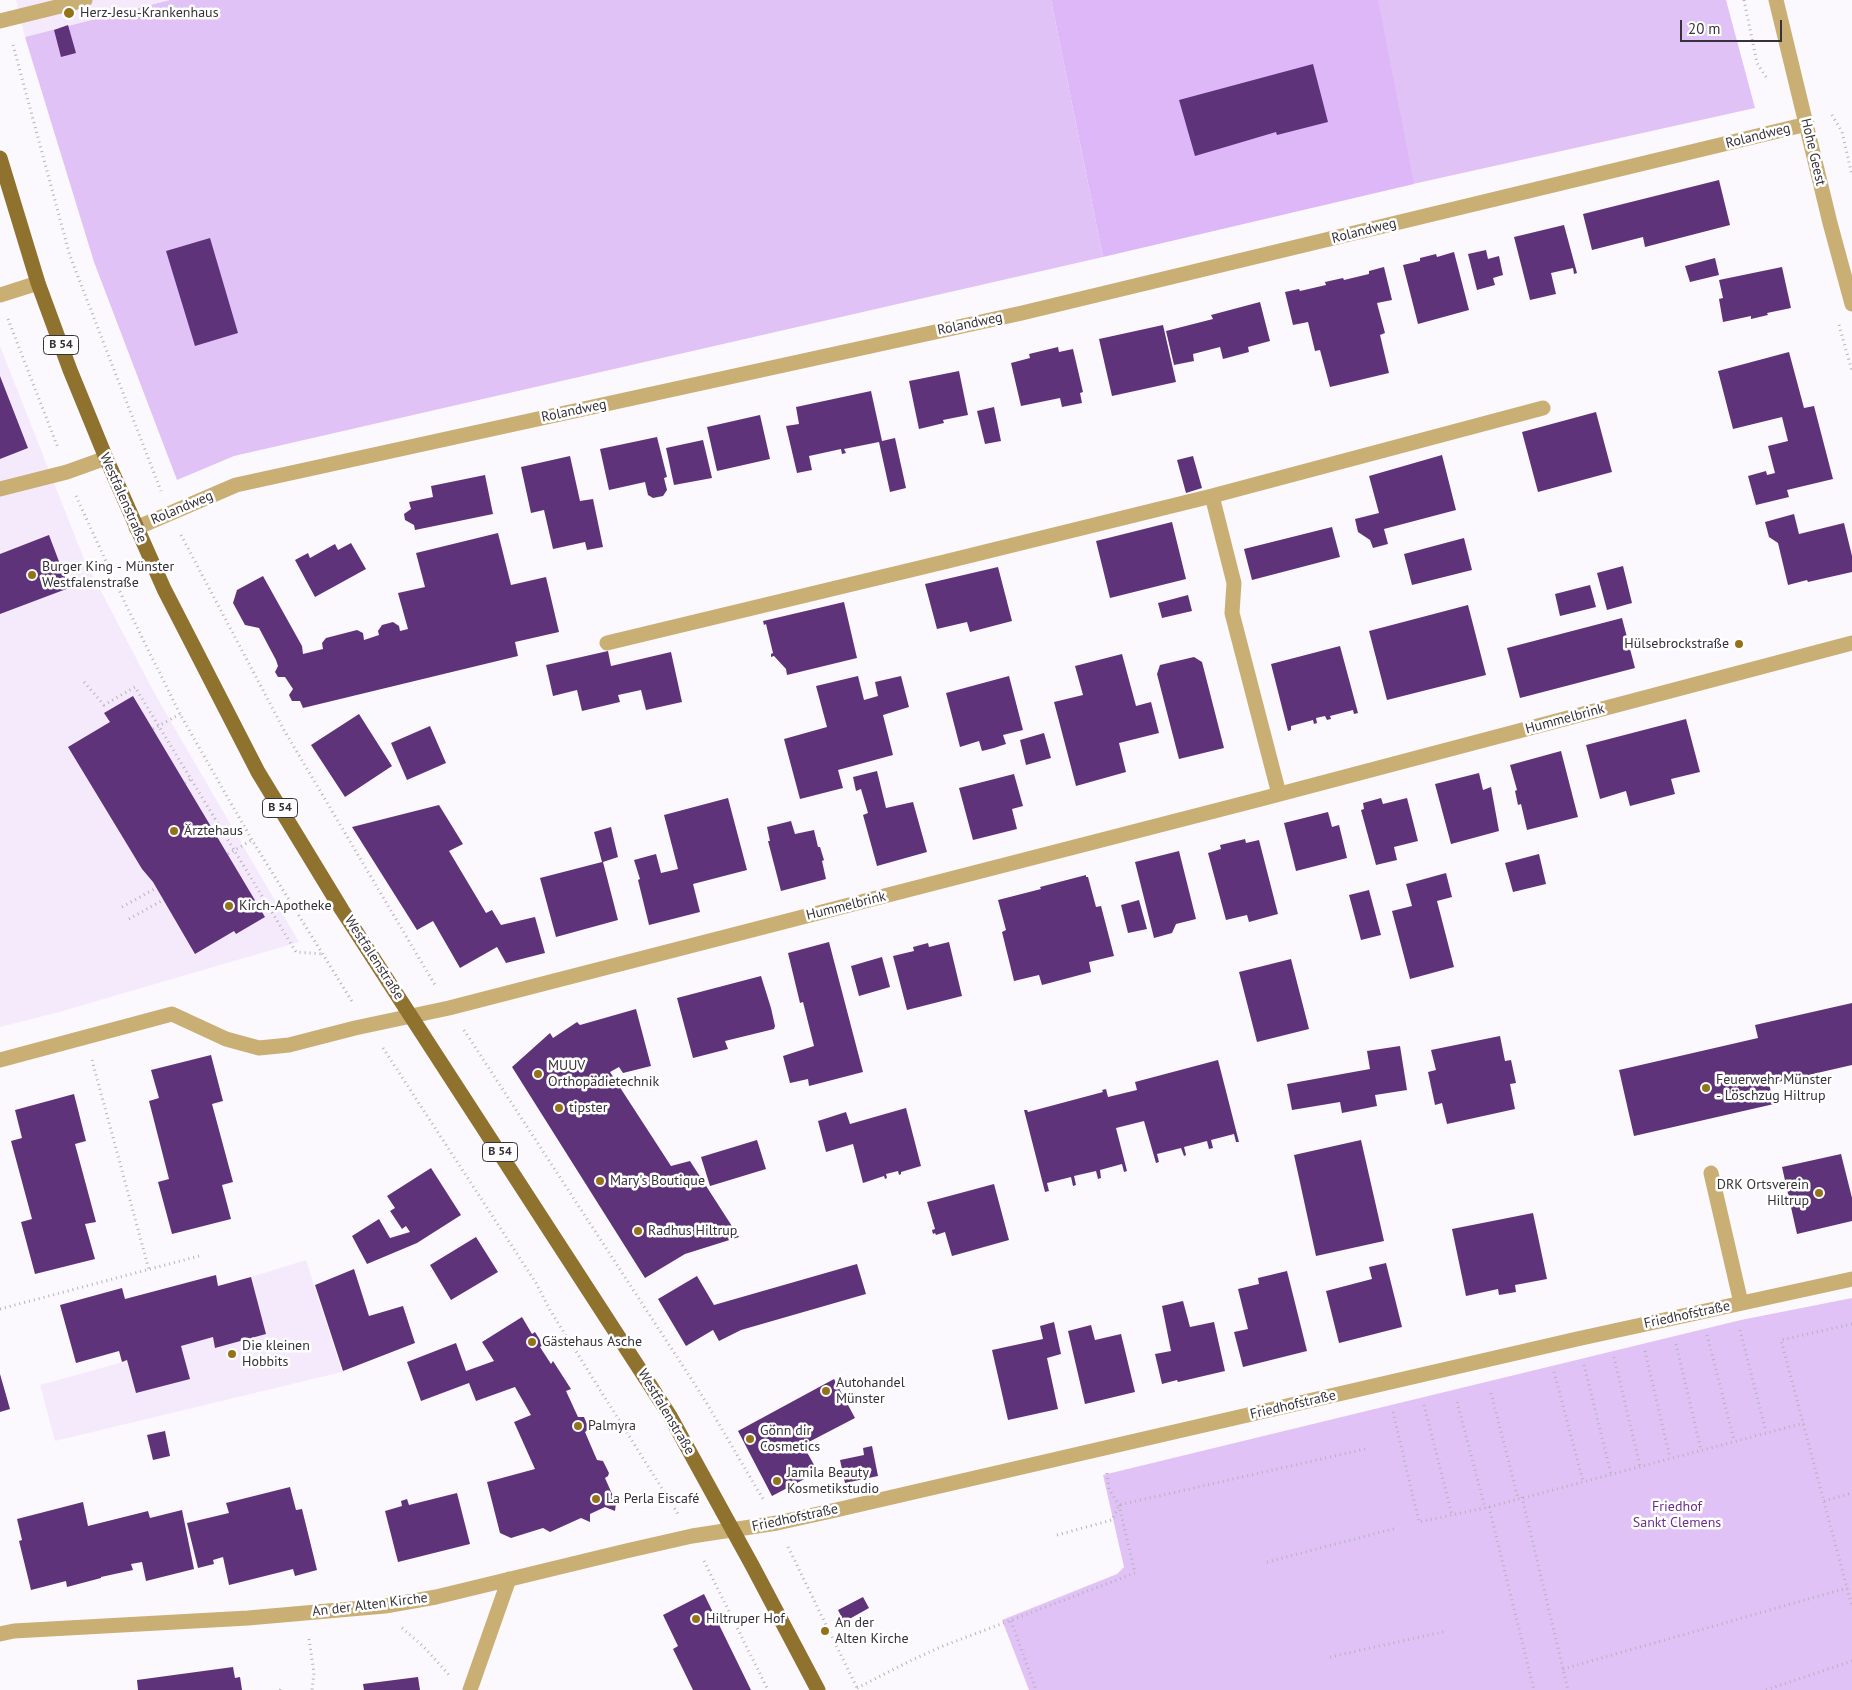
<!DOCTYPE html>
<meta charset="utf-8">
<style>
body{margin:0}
#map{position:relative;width:1852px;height:1690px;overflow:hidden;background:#fcf9fe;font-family:"PT Sans",sans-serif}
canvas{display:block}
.scale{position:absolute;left:1680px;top:20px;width:102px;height:22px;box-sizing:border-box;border:2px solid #37323a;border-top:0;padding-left:6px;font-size:15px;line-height:18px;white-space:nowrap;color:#37323a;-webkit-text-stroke:4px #fff;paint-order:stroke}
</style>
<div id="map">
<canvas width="1852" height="1690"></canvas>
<div class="scale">20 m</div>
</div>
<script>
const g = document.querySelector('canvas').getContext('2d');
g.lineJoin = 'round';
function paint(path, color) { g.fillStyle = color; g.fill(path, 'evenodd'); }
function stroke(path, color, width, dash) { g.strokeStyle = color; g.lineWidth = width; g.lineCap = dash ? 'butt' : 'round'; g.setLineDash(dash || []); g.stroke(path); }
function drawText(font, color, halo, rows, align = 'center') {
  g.font = font + ' "PT Sans",sans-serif'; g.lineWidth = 5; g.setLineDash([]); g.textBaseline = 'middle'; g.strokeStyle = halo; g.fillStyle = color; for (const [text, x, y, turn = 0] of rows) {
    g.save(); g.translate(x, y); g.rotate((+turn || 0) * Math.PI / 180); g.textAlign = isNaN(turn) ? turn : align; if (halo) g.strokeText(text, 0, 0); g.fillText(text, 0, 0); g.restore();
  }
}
paint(new Path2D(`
 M16 0H170L25 37Z
 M0 346 84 559 156 696 299 942 59 1012 0 1027Z
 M306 1260 342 1372 55 1441 40 1385 213 1337 216 1348 266 1334 251 1277Z`), '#f4eafc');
paint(new Path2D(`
 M170 0H1051L1103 257 234 456 177 480 94 262 25 37Z
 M1377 0H1726L1755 108 1413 184Z
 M1852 1298V1690H1029L1002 1620 1117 1574 1124 1567 1103 1475 1741 1320Z`), '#e1c2f6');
paint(new Path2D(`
 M1051 0H1378L1414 184 1103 257Z`), '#ddb7f8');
paint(new Path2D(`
 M68 25 76 53 61 57 54 30Z
 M1313 64 1328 122 1277 135 1276 132 1195 156 1179 100Z
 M1719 180 1730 225 1645 247 1643 237 1592 250 1583 214Z
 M1564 225 1577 273 1574 274 1573 268 1551 273 1556 294 1530 300 1514 237Z
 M210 238 238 333 195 346 166 251Z
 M1486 250 1488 259 1499 256 1503 275 1493 278 1495 285 1477 290 1468 254Z
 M1454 252 1469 310 1418 324 1403 265 1420 261V258L1436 254 1437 257Z
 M1715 258 1719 275 1690 282 1685 266Z
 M1384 267 1392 300 1377 303 1385 333 1380 335 1389 373 1330 387 1320 350 1315 351 1308 322 1293 325 1285 292 1299 289 1300 291 1326 285 1325 282 1343 278 1344 280 1369 274V271Z
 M1782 267 1791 308 1767 313 1768 315 1751 319V316L1723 322 1719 299 1723 298 1719 280Z
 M1260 302 1270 341 1248 347 1249 352 1223 359 1220 347 1193 354 1194 361 1174 365 1166 331 1213 319 1211 315Z
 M1163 325 1176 382 1112 396 1099 339Z
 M1058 347 1059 352 1073 349 1083 392 1080 393 1082 403 1062 407 1060 398 1021 406 1011 363 1030 358 1029 354Z
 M1789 352 1804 408 1814 406 1833 479 1787 490 1789 497 1756 505 1748 476 1766 471 1767 475 1775 473 1768 446 1788 441 1782 417 1733 429 1718 371Z
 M959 371 968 415 943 420 944 423 919 429 909 381Z
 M0 376 28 448 0 459Z
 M871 391 882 441 895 438 906 488 890 492 879 442 844 449 846 453 842 454 841 449 809 456 812 470 797 473 786 426 799 424 796 407Z
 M994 407 1001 441 985 444 977 411Z
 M1596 412 1612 472 1538 492 1522 432Z
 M760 415 770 459 717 471 707 427Z
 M657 437 667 477 664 478 667 490 663 496 653 498 648 495 645 482 609 490 600 449Z
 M703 440 712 478 674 485 666 448Z
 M1442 455 1456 510 1384 529 1388 544 1373 548 1370 540 1358 532 1355 519 1379 513 1369 476Z
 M570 456 580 501 593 499 603 547 587 550 585 542 553 549 544 510 531 513 521 467Z
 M1193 456 1202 488 1186 493 1177 460Z
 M485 475 493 514 415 530 414 525 405 520 404 514 411 509 409 502 433 497 431 486Z
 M1794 514 1799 534 1844 523 1852 556V572L1808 582 1807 580 1788 585 1778 543 1769 537 1765 522Z
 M1172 522 1186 579 1110 598 1096 541Z
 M1332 527 1340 557 1252 580 1244 549Z
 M498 533 511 585 546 577 559 632 515 642 518 656 303 708 300 701H292L289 695 293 689 285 677H278L275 672 278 666 276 660 259 628 245 625 233 603 237 590 263 576 302 646 303 654 323 649 322 643 326 638 357 630 363 633 364 640 379 635 378 631 382 625 393 622 399 626 400 631 408 629 398 593 425 587 416 553Z
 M49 535 69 588 0 614V554Z
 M1464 538 1472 570 1412 585 1404 554Z
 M351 543 366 569 315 597 295 560 308 553 310 558 335 544 338 550Z
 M1623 566 1632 603 1607 610 1597 573Z
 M998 567 1012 621 970 632 967 622 937 629 925 584Z
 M1590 585 1596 607 1560 616 1555 594Z
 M1188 595 1192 611 1162 618 1158 603Z
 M844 602 857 658 787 675 786 669 774 656 771 657V654L773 653 766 624 764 625 763 621Z
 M1468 605 1486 675 1387 700 1369 631Z
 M1622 618 1635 668 1520 698 1507 648Z
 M1340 646 1358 713 1354 714 1353 710 1330 716 1331 719 1327 720 1325 716 1316 718 1317 723 1314 724 1313 720 1291 726V730L1288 731 1271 664Z
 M608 651 611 666 671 652 682 702 646 710 641 690 618 695 620 702 582 711 577 690 553 696 546 665Z
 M1122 654 1136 706 1151 702 1159 733 1119 743 1126 772 1076 786 1054 702 1083 695 1075 666Z
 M1194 657 1202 662 1224 748 1179 759 1157 674 1160 665Z
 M858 676 864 700 878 696 875 682 901 676 909 707 883 715 893 755 838 770 843 788 800 799 784 739 827 727 816 686Z
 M1009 676 1023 730 1003 735 1006 744 994 748 982 751 979 741 960 747 946 693Z
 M133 696 265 917 236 934 234 931 195 954 153 882 142 869 68 747 110 722 104 713Z
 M359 714 392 766 345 797 311 745Z
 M1686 719 1700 772 1671 779 1675 794 1630 806 1626 791 1600 799 1586 745Z
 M430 726 446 763 407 780 391 743Z
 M1044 733 1051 758 1026 765 1020 740Z
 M1561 751 1578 817 1527 830 1521 804 1518 805 1515 791 1517 790 1510 765Z
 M877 771 886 808 913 802 927 852 877 866 863 815 868 813 861 789 856 791 853 777Z
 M1479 773 1483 790 1491 787 1499 831 1451 844 1435 784Z
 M1014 774 1023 806 1012 809 1017 829 973 840 959 788Z
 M728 798 747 870 693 884 700 912 649 925 638 880 640 879 634 860 656 854 661 873 678 869 664 815Z
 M1381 798 1383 804 1407 798 1418 841 1394 847 1397 860 1376 865 1361 810 1364 809 1363 803Z
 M439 805 463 844 449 851 486 913 492 910 501 925 535 917 545 953 506 963 497 947 460 968 433 921 417 930 352 827Z
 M1328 812 1332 827 1339 825 1347 858 1296 871 1284 823Z
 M791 821 795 834 814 830 818 847H820L824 860 822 861 826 879 781 891 768 841H770L767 827Z
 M611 827 618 857 603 862 618 920 556 937 540 878 602 862 594 832Z
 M1245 839 1246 843 1259 840 1278 914 1249 922 1247 915 1226 920 1208 853 1221 849 1220 845Z
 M1179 851 1196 919 1176 924 1172 933 1154 938 1135 862Z
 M1539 854 1546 884 1513 892 1505 863Z
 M1446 873 1452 897 1437 901 1454 967 1410 979 1392 911 1412 906 1406 884Z
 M1086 875V877H1088L1096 907 1101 906 1114 956 1089 962 1091 972 1042 985 1039 975 1014 981 1002 932 1006 930 998 900 1041 889 1040 887Z
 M1369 890 1381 935 1361 940 1349 895Z
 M1139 900 1147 929 1128 933 1121 905Z
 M829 942 863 1072 809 1086 808 1079 790 1083 783 1056 814 1046 803 1002 800 1003 788 953Z
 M949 942 962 996 907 1010 893 956 914 951 913 947 928 943 929 947Z
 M882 957 890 987 859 996 851 966Z
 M1291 959 1309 1029 1257 1042 1239 972Z
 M761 976 771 1008 775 1026 774 1029 725 1041 728 1049 693 1058 677 998Z
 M1852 1003V1065L1769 1084 1774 1104 1634 1136 1619 1070 1758 1038 1755 1025Z
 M636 1009 651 1066 623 1073 619 1067 610 1072 671 1166 690 1161 739 1237 685 1254 645 1278 512 1067 550 1033 553 1038 577 1022 580 1025Z
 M1500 1036 1505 1061 1511 1060 1516 1083 1510 1084 1515 1109 1447 1124 1442 1103 1435 1105 1428 1072 1436 1070 1431 1050Z
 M1400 1046 1407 1090 1375 1095 1377 1106 1342 1113 1340 1102 1292 1110 1287 1084 1370 1069 1367 1051Z
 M211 1055 223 1101 212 1104 233 1182 222 1185 231 1219 172 1234 158 1182 169 1179 149 1101 159 1098 151 1070Z
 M1218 1060 1239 1142H1236L1234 1134 1211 1140 1213 1148 1209 1149 1207 1141 1184 1147 1186 1155 1184 1156 1181 1148 1157 1154 1159 1162 1156 1163 1144 1121 1116 1128 1127 1171 1124 1172 1122 1164 1100 1170 1101 1178 1098 1179 1096 1171 1074 1176 1076 1185 1073 1186 1071 1177 1047 1183 1049 1191 1045 1192 1024 1110H1027L1028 1112 1103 1092 1102 1090 1106 1089 1108 1097 1137 1090 1135 1082Z
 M74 1094 86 1141 75 1144 96 1222 85 1224 95 1259 35 1274 21 1222 32 1219 11 1141 22 1138 15 1110Z
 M906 1108 921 1166 901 1172V1174L899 1175 898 1171 886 1174 887 1178 885 1179 884 1176 863 1183 853 1144 826 1152 818 1121 846 1112 850 1124Z
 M757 1140 766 1169 710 1186 701 1157Z
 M1361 1140 1384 1241 1316 1256 1294 1155Z
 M1841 1154 1852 1198V1221L1797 1234 1782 1167Z
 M431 1168 461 1215 417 1243 367 1264 352 1236 379 1219 390 1238 410 1232 406 1226 402 1229 390 1211 395 1208 387 1196Z
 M994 1184 1009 1240 952 1256 945 1232 936 1235 935 1233 933 1234 932 1230 935 1229 927 1202Z
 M1533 1213 1547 1279 1515 1285 1516 1292 1499 1295 1498 1289 1466 1296 1452 1229Z
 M476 1237 498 1272 451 1300 430 1265Z
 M1386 1263 1402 1327 1339 1343 1326 1291 1372 1279 1369 1267Z
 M857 1264 866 1294 741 1330 719 1341 713 1330 686 1346 658 1299 697 1276 714 1305Z
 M354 1269 369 1316 403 1306 415 1343 343 1371 315 1285Z
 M1287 1271 1307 1351 1243 1367 1234 1332 1248 1329 1238 1289 1259 1284 1258 1278Z
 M216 1275 218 1286 251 1277 266 1334 215 1348 213 1337 181 1346 190 1379 136 1393 127 1360 122 1362 119 1351 76 1363 60 1305 122 1288 125 1299Z
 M1183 1301 1190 1327 1214 1322 1225 1371 1178 1382 1177 1380 1162 1384 1155 1354 1171 1351 1162 1306Z
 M522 1317 532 1334 535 1332 543 1345 540 1347 551 1364 553 1361 571 1389 566 1391 578 1417H584L589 1429 585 1432 597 1460 603 1461 609 1473 608 1476 605 1478 616 1503 615 1511 605 1507 590 1514V1522L581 1518 550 1532 543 1528 511 1538 500 1533 487 1482 535 1469 514 1422 531 1415 515 1387 476 1401 469 1383 421 1401 407 1362 456 1343 466 1371 494 1361 482 1342Z
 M1054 1322 1061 1354 1047 1358 1058 1409 1008 1420 992 1350 1043 1339 1040 1326Z
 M1091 1325 1095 1340 1121 1334 1135 1392 1085 1404 1068 1331Z
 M0 1374 10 1409 0 1412Z
 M834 1379 855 1418 803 1445 818 1472 772 1496 738 1431Z
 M165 1431 170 1456 153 1460 147 1435Z
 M872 1446 878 1476 845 1483 840 1460 864 1455 863 1448Z
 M290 1487 296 1510 302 1509 317 1570 295 1576 293 1569 229 1585 223 1557 213 1560 214 1564 198 1568 187 1523 229 1513 226 1503Z
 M457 1493 470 1544 398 1562 385 1511 402 1506 401 1501 407 1499 409 1505Z
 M83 1502 88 1526 148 1511 150 1518 182 1510 194 1569 146 1581 142 1562 131 1564 133 1570 101 1577V1578L67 1587 66 1581 31 1590 19 1541 22 1540 17 1519Z
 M704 1594 750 1688 751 1690H693L673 1649 678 1646 663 1615Z
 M863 1597 869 1608 844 1622 838 1610Z
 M233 1667 235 1678 240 1677 242 1690H138L137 1680Z
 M418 1677 420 1690H364L363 1684Z`), '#5f337a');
stroke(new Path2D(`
 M1744 0 1757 63 1768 80
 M13 45 70 256 161 491
 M1832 115 1842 132 1852 175
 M8 319 58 448
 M1839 325 1852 371
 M76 496 126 605 180 714 252 840 353 1003
 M181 535 284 730 435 985
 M84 682 104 705 135 687 296 952 323 954
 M153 729 180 714
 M185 783 191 779
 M228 854 252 840
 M122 907 156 888
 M129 919 163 900
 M464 1030 703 1397 763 1499
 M383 1048 536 1283 550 1310 678 1514
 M92 1060 149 1270
 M0 1309 199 1256
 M1852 1324 1781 1340 1852 1607
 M1740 1330 1766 1432
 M1707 1335 1734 1440
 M1676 1344 1701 1450
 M1645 1351 1670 1458
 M1614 1357 1640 1466
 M1584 1365 1611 1474
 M1554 1372 1583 1481
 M1491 1393 1518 1498
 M1457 1402 1485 1508
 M1424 1405 1452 1515
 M1393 1412 1419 1522 1489 1507 1804 1423
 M1522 1497 1568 1690
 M1824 1501 1852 1493
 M1489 1507 1534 1690
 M1057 1535 1112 1520 1119 1505 1365 1449
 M788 1547 858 1690
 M704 1561 768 1690
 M1267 1562 1397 1528
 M1011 1621 1036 1690
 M402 1628 424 1647 449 1675
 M309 1639 314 1673 312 1690
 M1330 1657 1447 1631
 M1563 1669 1847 1588
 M857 1688 912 1660 943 1646 1135 1573 1119 1505 1109 1489 1107 1473
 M280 1690 282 1686
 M1766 1690 1852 1661`), '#b5b2b8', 3, [1, 4]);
stroke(new Path2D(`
 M1776 0 1830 223 1852 304
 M0 21 85 0
 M0 295 38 283
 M0 489 67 472 106 458
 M1212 496 1234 583 1232 613 1279 794
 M136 528 236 485 1022 313 1807 124
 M607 643 944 562 1212 496 1543 408
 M0 1060 172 1014 226 1039 259 1048 289 1045 355 1028 449 1008 1261 799 1852 643
 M1711 1173 1741 1303
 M0 1634 14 1631 248 1618 385 1606 436 1597 626 1551 692 1536 777 1523 836 1510 1577 1339 1852 1279
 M470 1690 509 1579`), '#caaf75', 15);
stroke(new Path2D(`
 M0 158 38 283 70 370 106 458 164 589 258 772 342 910 670 1416 753 1567 818 1690`), '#8f722e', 15);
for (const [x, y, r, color] of [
 [69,13,6,"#94721a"],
 [32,575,5,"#94721a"],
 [1739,644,5,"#94721a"],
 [174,831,5,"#94721a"],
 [229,906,5,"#94721a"],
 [538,1074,5,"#94721a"],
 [1706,1088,5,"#94721a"],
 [559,1108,5,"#94721a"],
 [600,1181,5,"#94721a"],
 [1819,1193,5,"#94721a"],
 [638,1231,5,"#94721a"],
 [532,1342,5,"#94721a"],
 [232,1354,5,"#94721a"],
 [826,1391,5,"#94721a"],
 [578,1426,5,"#94721a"],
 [750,1439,5,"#94721a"],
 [777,1481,5,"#94721a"],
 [596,1499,5,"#94721a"],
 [696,1619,5,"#94721a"],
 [825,1631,5,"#94721a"]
]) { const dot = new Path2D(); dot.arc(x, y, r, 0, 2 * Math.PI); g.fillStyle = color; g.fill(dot); stroke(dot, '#fff', 2); }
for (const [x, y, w] of [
 [61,345,35],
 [280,808,35],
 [500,1152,35]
]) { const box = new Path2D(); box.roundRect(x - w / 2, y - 9.5, w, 19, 4); g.fillStyle = '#fff'; g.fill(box); stroke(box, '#37323a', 1); }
drawText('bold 12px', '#37323a', null, [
 ["B 54",61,345],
 ["B 54",280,808],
 ["B 54",500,1152]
]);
drawText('14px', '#37323a', '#fff', [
 ["Herz-Jesu-Krankenhaus",80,13],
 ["Burger King - Münster",42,567],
 ["Westfalenstraße",42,583],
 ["Hülsebrockstraße",1729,644,"right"],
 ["Ärztehaus",184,831],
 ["Kirch-Apotheke",239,906],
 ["MUUV",548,1066],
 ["Orthopädietechnik",548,1082],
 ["Feuerwehr Münster",1716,1080],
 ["- Löschzug Hiltrup",1716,1096],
 ["tipster",569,1108],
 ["Mary's Boutique",610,1181],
 ["DRK Ortsverein",1809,1185,"right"],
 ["Hiltrup",1809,1201,"right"],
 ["Radhus Hiltrup",648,1231],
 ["Gästehaus Asche",542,1342],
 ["Die kleinen",242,1346],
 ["Hobbits",242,1362],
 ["Autohandel",836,1383],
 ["Münster",836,1399],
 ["Palmyra",588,1426],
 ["Gönn dir",760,1431],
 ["Cosmetics",760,1447],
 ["Jamila Beauty",787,1473],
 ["Kosmetikstudio",787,1489],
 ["La Perla Eiscafé",606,1499],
 ["Hiltruper Hof",706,1619],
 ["An der",835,1623],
 ["Alten Kirche",835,1639]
], 'left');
drawText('14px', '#37323a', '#fff', [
 ["Rolandweg",1758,136,-14],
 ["Hohe Geest",1813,152,77],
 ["Rolandweg",1364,231,-14],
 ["Rolandweg",970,324,-12],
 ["Rolandweg",574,411,-12],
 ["Westfalenstraße",123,498,66],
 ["Rolandweg",182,508,-23],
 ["Hummelbrink",1565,719,-15],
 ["Hummelbrink",846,906,-14],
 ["Westfalenstraße",374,958,57],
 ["Friedhofstraße",1687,1315,-12],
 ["Friedhofstraße",1293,1405,-13],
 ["Westfalenstraße",666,1412,59],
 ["Friedhofstraße",795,1518,-12],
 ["An der Alten Kirche",370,1605,-7]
]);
drawText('14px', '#6a2f8c', '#fff', [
 ["Friedhof",1677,1507],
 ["Sankt Clemens",1677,1523]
]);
</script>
